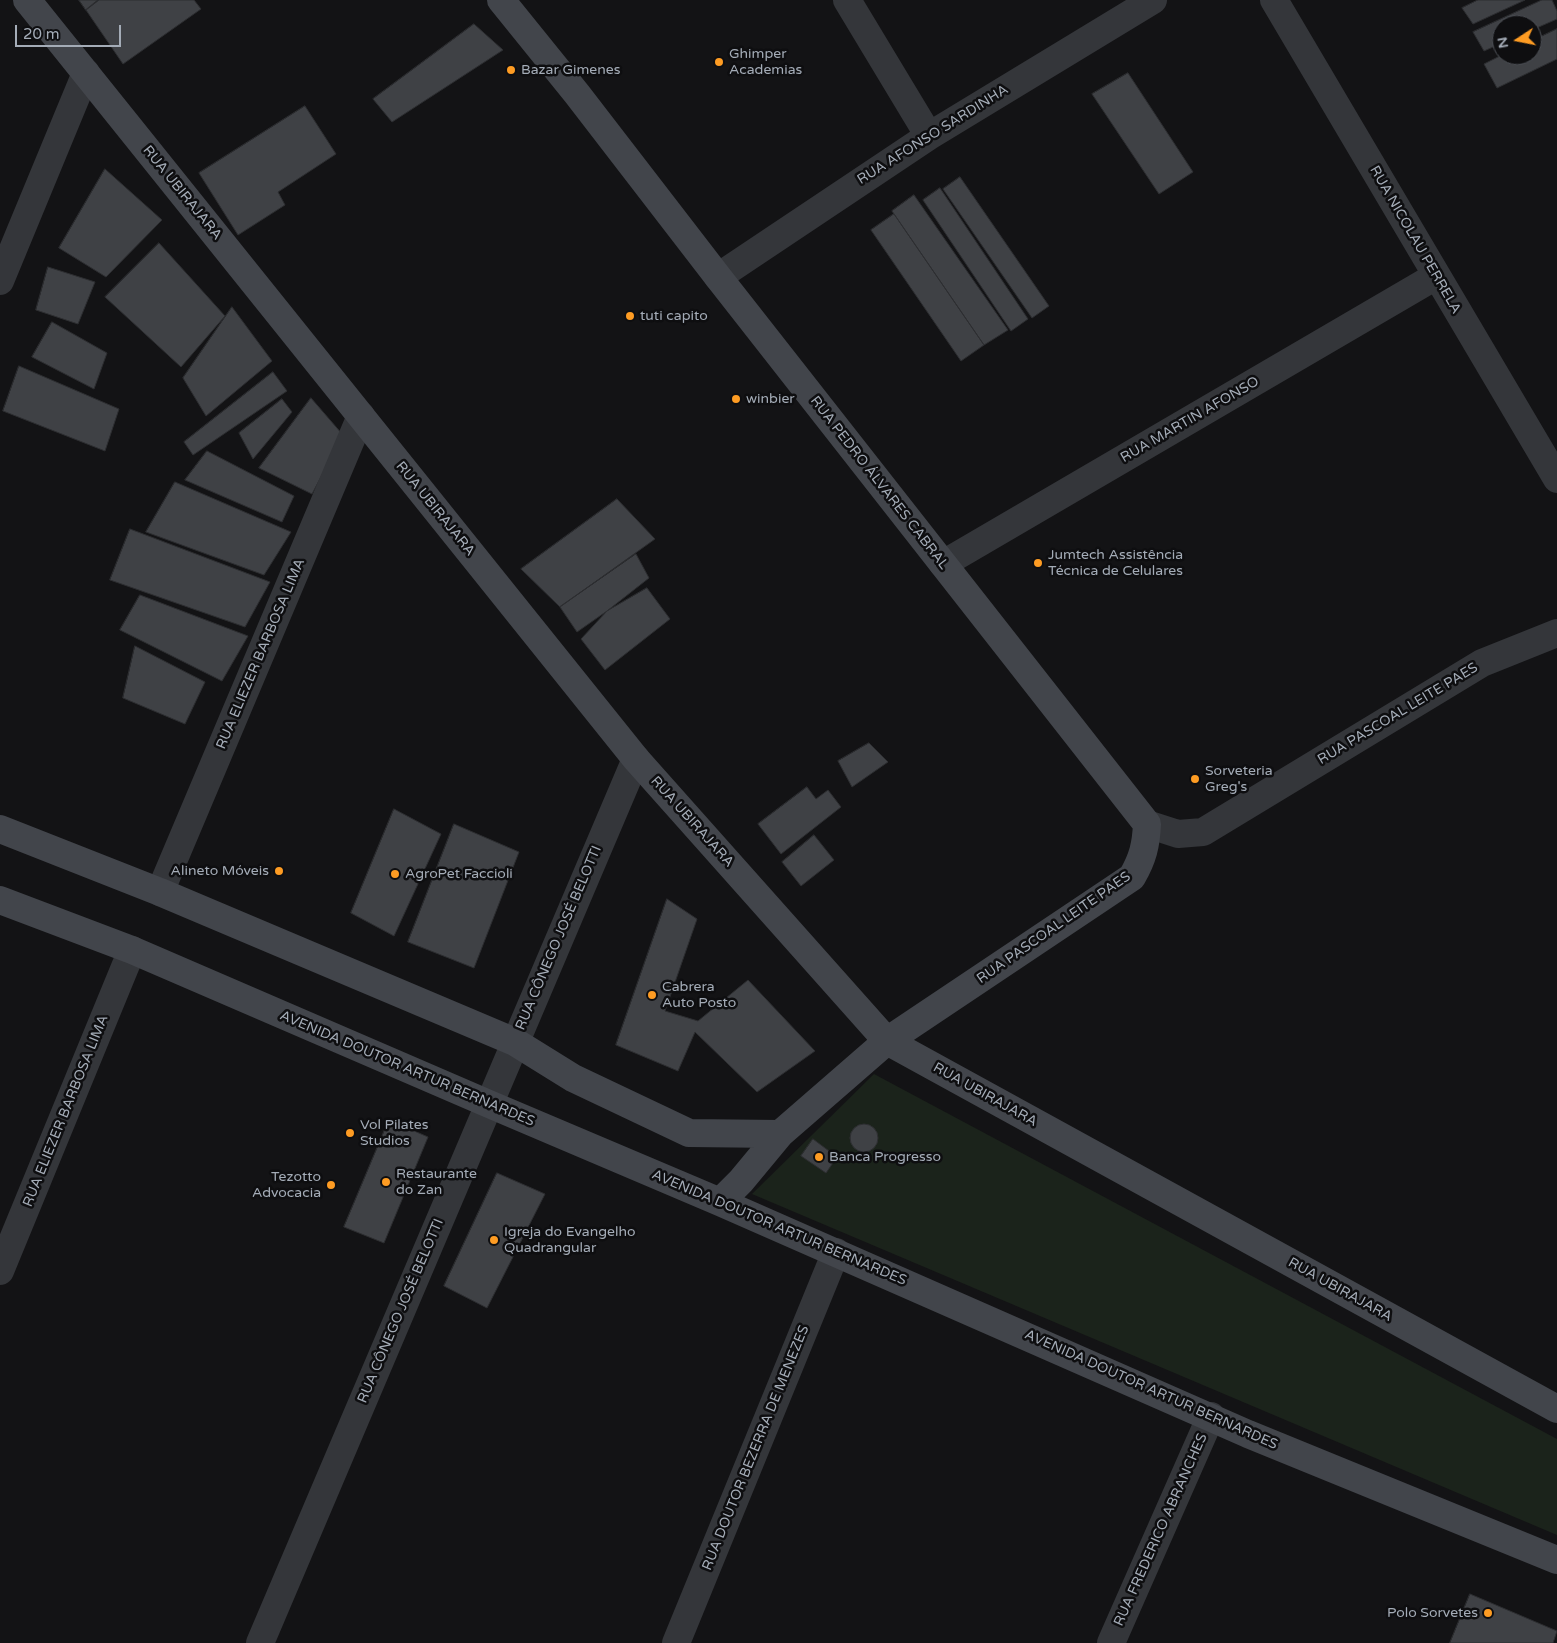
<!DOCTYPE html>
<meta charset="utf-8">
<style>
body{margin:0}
#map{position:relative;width:1557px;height:1643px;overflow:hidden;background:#131315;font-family:"Varela Round",sans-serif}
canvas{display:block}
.north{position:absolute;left:1492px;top:15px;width:50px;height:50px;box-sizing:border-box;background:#0e0e10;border:1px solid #4a4d53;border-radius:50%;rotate:259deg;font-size:14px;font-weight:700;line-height:20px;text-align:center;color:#a4acb7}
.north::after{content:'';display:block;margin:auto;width:18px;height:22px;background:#fe9c23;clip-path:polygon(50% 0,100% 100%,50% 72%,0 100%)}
.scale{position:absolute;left:15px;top:25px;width:106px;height:22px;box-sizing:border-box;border:2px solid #a4acb7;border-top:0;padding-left:6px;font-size:15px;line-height:18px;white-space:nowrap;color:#a4acb7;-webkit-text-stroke:4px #0e0e10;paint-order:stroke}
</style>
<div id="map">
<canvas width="1557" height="1643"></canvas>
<div class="north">N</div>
<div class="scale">20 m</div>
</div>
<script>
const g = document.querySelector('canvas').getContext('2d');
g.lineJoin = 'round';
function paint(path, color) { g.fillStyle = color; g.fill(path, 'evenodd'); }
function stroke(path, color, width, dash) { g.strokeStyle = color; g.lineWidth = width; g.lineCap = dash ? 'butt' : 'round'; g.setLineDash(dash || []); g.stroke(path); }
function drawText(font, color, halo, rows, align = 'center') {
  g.font = font + ' "Varela Round",sans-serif'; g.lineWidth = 5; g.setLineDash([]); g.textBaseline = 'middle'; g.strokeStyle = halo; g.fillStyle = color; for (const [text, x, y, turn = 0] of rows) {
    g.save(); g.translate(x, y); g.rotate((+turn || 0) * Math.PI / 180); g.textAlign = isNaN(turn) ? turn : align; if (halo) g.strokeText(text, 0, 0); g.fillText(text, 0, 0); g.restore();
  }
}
paint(new Path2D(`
 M874 1074 1557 1439V1535L752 1194Z`), '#1b231b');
const building = new Path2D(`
 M79 0H99L86 10Z
 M98 0H194L201 9 123 64 86 10Z
 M1478 0H1525L1473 24 1462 8Z
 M1542 0H1552L1557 11V19L1532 30V25H1502V43L1484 51 1473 32Z
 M474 24 503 50 392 122 373 99Z
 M1557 29V59L1497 88 1484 64 1502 55H1532V41Z
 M1128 73 1193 172 1159 194 1092 94Z
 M305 106 336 154 278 192 285 205 238 235 199 173Z
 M105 169 162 220 106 277 59 248Z
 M960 177 1049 306 1032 318 943 189Z
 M940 188 1028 319 1011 331 923 200Z
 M914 195 1008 330 984 345 892 211Z
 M894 214 984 345 961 361 871 230Z
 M159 243 225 316 181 367 105 297Z
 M48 267 95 282 78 324 36 310Z
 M232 307 272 361 206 416 183 378Z
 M52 322 107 353 94 389 32 357Z
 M19 366 119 409 105 451 3 411Z
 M273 372 287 391 193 455 184 442Z
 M311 398 343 435 312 494 259 468Z
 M282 399 292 412 253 459 239 433Z
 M207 451 294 496 282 522 185 480Z
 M175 482 291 532 264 575 146 532Z
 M617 499 655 539 560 607 521 569Z
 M130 529 270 582 245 627 110 580Z
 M636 554 649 578 607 611 577 632 560 607Z
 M647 588 670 619 605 670 581 639 607 611Z
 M140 595 248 636 222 681 120 630Z
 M135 646 205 682 185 724 123 698Z
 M869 743 888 762 852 787 838 761Z
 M807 787 816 799 828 790 841 807 781 854 758 824Z
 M394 809 441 834 394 936 351 913Z
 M454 824 519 852 474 968 408 942Z
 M814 835 834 860 801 886 782 862Z
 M667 899 697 919 665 1011 698 1021 748 980 815 1051 757 1092 695 1032 678 1071 616 1045Z
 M389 1120 428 1137 384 1243 344 1227Z
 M850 1138a14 14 0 1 1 28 0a14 14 0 1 1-28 0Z
 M813 1139 837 1157 826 1173 801 1156Z
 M497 1173 545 1194 487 1308 444 1286Z
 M1470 1594 1557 1631 1553 1643H1450Z`);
paint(building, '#3f4145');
stroke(building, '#2d2e31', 1);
stroke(new Path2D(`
 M847 0 929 136
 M1274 0 1557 479
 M718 277 929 136 1153 0
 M0 281 86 73
 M943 564 1436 276
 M160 892 361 416
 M0 1271 132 950
 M260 1643 636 759
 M676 1643 836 1252
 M1111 1643 1211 1416`), '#34363a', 28);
stroke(new Path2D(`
 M1147 824 1178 834 1203 832 1482 663 1557 633`), '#34363a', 28);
stroke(new Path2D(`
 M27 0 636 759 887 1041 1557 1409
 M501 0 577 94 718 277 1147 824C1146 845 1143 858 1132 877L887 1041 780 1134 741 1181 720 1202
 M0 829 160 892 515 1042 573 1078 689 1133 780 1134
 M0 900 132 950 489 1104 720 1202 1248 1434 1557 1560`), '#42454b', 28);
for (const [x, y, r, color] of [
 [719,62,5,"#fe9c23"],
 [511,70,5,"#fe9c23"],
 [630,316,5,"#fe9c23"],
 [736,399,5,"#fe9c23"],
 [1038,563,5,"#fe9c23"],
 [1195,779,5,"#fe9c23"],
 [279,871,5,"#fe9c23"],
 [395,874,5,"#fe9c23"],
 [652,995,5,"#fe9c23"],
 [350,1133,5,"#fe9c23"],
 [819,1157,5,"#fe9c23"],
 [386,1182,5,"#fe9c23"],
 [331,1185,5,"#fe9c23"],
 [494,1240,5,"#fe9c23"],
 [1488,1613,5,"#fe9c23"]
]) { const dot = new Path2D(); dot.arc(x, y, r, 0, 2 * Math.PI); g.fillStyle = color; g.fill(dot); stroke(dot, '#0e0e10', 2); }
drawText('14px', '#a4acb7', '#0e0e10', [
 ["Ghimper",729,54],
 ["Academias",729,70],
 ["Bazar Gimenes",521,70],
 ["tuti capito",640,316],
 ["winbier",746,399],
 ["Jumtech Assistência",1048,555],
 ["Técnica de Celulares",1048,571],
 ["Sorveteria",1205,771],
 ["Greg's",1205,787],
 ["Alineto Móveis",269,871,"right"],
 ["AgroPet Faccioli",405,874],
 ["Cabrera",662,987],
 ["Auto Posto",662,1003],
 ["Vol Pilates",360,1125],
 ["Studios",360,1141],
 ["Banca Progresso",829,1157],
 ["Restaurante",396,1174],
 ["do Zan",396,1190],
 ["Tezotto",321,1177,"right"],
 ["Advocacia",321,1193,"right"],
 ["Igreja do Evangelho",504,1232],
 ["Quadrangular",504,1248],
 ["Polo Sorvetes",1478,1613,"right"]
], 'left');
drawText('14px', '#a4acb7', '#0e0e10', [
 ["RUA AFONSO SARDINHA",933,135,-32],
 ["RUA UBIRAJARA",182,193,51],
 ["RUA NICOLAU PERRELA",1415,240,60],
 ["RUA MARTIN AFONSO",1190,420,-30],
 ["RUA PEDRO ÁLVARES CABRAL",879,483,52],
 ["RUA UBIRAJARA",435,509,51],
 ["RUA ELIEZER BARBOSA LIMA",261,654,-67],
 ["RUA PASCOAL LEITE PAES",1398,714,-31],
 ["RUA UBIRAJARA",692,822,48],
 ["RUA PASCOAL LEITE PAES",1054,928,-35],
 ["RUA CÔNEGO JOSÉ BELOTTI",559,938,-67],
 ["AVENIDA DOUTOR ARTUR BERNARDES",407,1069,23],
 ["RUA UBIRAJARA",985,1095,29],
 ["RUA ELIEZER BARBOSA LIMA",66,1111,-68],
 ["AVENIDA DOUTOR ARTUR BERNARDES",779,1228,23],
 ["RUA UBIRAJARA",1340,1290,29],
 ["RUA CÔNEGO JOSÉ BELOTTI",401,1311,-67],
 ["AVENIDA DOUTOR ARTUR BERNARDES",1151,1390,24],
 ["RUA DOUTOR BEZERRA DE MENEZES",756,1448,-68],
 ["RUA FREDERICO ABRANCHES",1161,1530,-66]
]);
</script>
